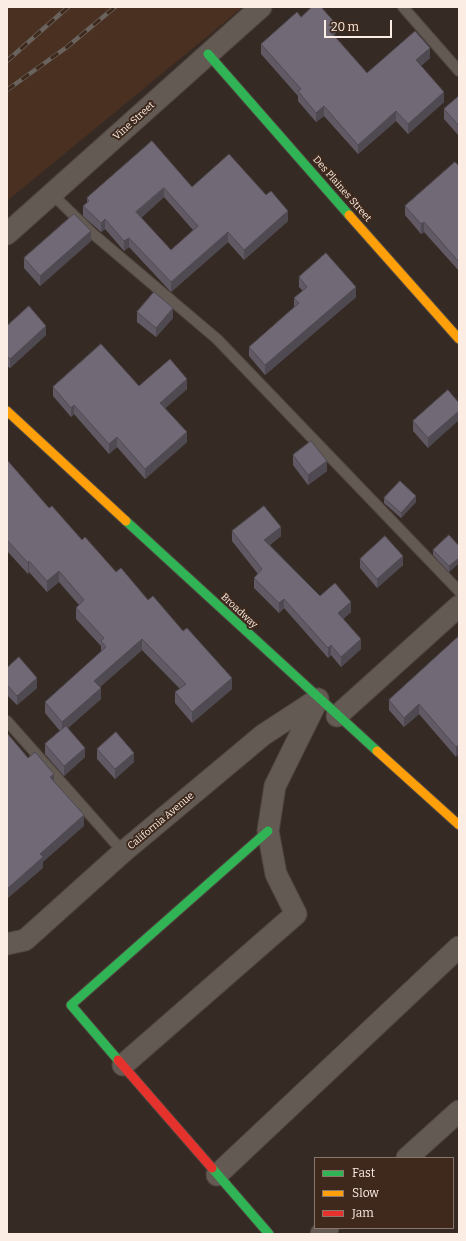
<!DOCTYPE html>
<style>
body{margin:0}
#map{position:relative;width:466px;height:1241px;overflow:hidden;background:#362b24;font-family:Bitter,serif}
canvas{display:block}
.frame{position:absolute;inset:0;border:8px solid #fbece4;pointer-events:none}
.legend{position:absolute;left:314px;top:1157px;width:140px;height:72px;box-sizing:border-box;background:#3e291c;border:1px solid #8a776c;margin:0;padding:5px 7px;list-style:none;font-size:12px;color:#fbece4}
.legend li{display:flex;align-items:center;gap:8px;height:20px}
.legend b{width:20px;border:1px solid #8a776c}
.scale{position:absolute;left:324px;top:20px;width:68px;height:18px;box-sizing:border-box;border:2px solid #fbece4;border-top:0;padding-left:5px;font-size:12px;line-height:14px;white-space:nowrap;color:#fbece4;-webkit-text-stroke:3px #3e291c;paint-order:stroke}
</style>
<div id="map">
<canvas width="466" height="1241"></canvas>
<div class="frame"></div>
<ul class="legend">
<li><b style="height:5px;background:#30b455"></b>Fast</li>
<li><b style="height:5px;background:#ff9f0a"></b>Slow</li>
<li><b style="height:5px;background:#e5322d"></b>Jam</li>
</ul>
<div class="scale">20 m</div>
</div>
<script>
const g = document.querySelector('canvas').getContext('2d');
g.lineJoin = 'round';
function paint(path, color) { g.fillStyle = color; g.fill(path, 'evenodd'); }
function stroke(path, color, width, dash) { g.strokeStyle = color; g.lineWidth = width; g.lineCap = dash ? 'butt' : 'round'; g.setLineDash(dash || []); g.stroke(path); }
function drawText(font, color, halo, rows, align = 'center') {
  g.font = font + ' Bitter,serif'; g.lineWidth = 4; g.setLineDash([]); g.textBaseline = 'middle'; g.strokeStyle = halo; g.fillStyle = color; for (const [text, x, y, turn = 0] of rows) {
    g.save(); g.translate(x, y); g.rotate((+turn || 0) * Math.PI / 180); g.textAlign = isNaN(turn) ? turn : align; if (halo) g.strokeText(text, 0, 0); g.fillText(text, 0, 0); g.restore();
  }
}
paint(new Path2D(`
 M7 7H243L7 201Z`), '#493021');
const lane = new Path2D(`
 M403 7 459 71
 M53 195 92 233 217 339 459 591
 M7 721 123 852`);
const street = new Path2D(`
 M7 234 261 7
 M337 716 459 606
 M7 944 25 940 123 852 263 735 318 699
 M123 1065 296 914 276 874 268 831 275 786 318 699
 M407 1158 459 1111
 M217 1175 459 947
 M321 1234 328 1228`);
const fast = new Path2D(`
 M208 54 349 215
 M126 521 377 751
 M118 1060 71 1005 268 831
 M212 1168 269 1234`);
const slow = new Path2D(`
 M349 215 459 339
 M7 411 126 521
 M377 751 459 825`);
const jam = new Path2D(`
 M118 1060 212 1168`);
stroke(lane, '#514741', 12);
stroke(street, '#514741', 23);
stroke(fast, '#514741', 11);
stroke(slow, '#514741', 11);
stroke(jam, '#514741', 11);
stroke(lane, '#635a54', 10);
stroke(street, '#635a54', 21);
stroke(fast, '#30b455', 9);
stroke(slow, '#ff9f0a', 9);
stroke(jam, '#e5322d', 9);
const rail = new Path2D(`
 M7 61 68 7
 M7 90 67 47 115 7`);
stroke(rail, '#6a625c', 4.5);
stroke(rail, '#3e291c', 3, [9]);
paint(new Path2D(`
 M301 17 336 33 334 35 367 73 430 58 421 66 444 102 408 134 396 121 358 154 324 116 316 122 298 101V96L261 54V44Z
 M459 96V136L444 119V109Z
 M152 141 192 187 288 221 244 260 228 242 171 292 129 247 124 251 105 229 101 232 83 216V206L87 203V198ZM164 197 193 230 171 250 141 218Z
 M459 166V271L424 232 421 234 405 215V206Z
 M91 241 40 286 24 268V258Z
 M299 277 356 297 265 375 249 356V347L294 307V298L303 291 299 287Z
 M137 312 173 318 156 337 137 322Z
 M7 326 46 335 10 368 7 366Z
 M139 386 187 389 165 408 187 442 145 479 117 447 109 454 74 414 71 417 53 396V387Z
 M448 390 428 448 413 431V421Z
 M293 455 327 471 308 485 293 465Z
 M7 460 49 508 116 572 148 600 232 689 192 723 175 703V692L180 689 142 650 100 687 101 699 68 728 85 757 64 776 45 754V744L60 731 45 713V702L101 652V646L76 619V608L79 605 59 582 47 592 29 572 28 574 7 551Z
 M384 498 416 502 401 518 384 503Z
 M232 531 281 536 270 545 320 596 351 612 343 619 361 649 341 667 331 655 328 658 284 608 279 613 254 588V578L258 574 232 541Z
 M459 546V563L449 572 433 555V550Z
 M360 559 403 565 377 588 360 568Z
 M459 636 456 757 419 714 404 727 389 710V700Z
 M7 668 37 688 17 705 7 695Z
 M97 749 134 762 115 779 97 759Z`), '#615a65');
paint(new Path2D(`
 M336 24V33L329 40V30Z
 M430 48V58L416 70V60Z
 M444 92V102L408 134V124Z
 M324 106V116L316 122V113Z
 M396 111V121L358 154V145Z
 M164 188V197L136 222V212Z
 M288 211V221L244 260V250Z
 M105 219V229L101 232V223Z
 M424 222V232L421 234V224Z
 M91 231V241L40 286V276Z
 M228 232V242L171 292V282Z
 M129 238V247L124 251V241Z
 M356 287V297L265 375V365Z
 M173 308V318L156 337V328Z
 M46 326V335L10 368V359Z
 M187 379V389L160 413V403Z
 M74 405V414L71 417V408Z
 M459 411V420L428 448V438Z
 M187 432V442L145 479V469Z
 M117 437V447L109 454V444Z
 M327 461V471L308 485V475Z
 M416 496V502L401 518V513Z
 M281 527V536L264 549V540Z
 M403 556V565L377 588V579Z
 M459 558V563L449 572V566Z
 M29 561V572L28 574V563Z
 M59 571V582L47 592V581Z
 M284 599V608L279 613V603Z
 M351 602V612L338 623V613Z
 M142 639V650L94 692V681Z
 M361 639V649L341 667V657Z
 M331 645V655L328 658V648Z
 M37 678V688L17 705V696Z
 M232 678V689L192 723V712Z
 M101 688V699L62 733V722Z
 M419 704V714L404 727V718Z
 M459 744V754L456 757V747Z
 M85 748V757L64 776V766Z
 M134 753V762L115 779V769Z
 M54 774V784L50 777Z
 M84 815V826L43 862V868L7 899V889L40 854Z`), '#4f4a52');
const building = new Path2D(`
 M312 7H321L336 24 329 30 367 73 415 31 430 48 416 60 444 92 408 124 396 111 358 145 324 106 316 113 298 91 301 89 261 44 297 12 301 17Z
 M459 96V126L444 109Z
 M152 141 192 187 229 154 266 195 271 191 288 211 244 250 228 232 171 282 129 238 124 241 105 219 101 223 83 206 89 201 87 198ZM164 188 198 226 171 250 136 212Z
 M455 162 459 166V262L424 222 421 224 405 206Z
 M74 214 91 231 40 276 24 258Z
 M326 253 356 287 265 365 249 347 299 303 294 298 307 287 299 277Z
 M154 292 173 308 156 328 137 312Z
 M29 306 46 326 10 359 7 356V326Z
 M101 344 139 386 170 359 187 379 160 403 187 432 145 469 117 437 109 444 74 405 71 408 53 387Z
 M448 390 459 403V411L428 438 413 421Z
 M311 441 327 461 308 475 293 455Z
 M7 460 49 508 52 506 82 540 85 537 116 572 121 568 148 600 153 596 183 631 187 628 232 678 192 712 175 692 186 684 142 639 94 681 101 688 62 722 45 702 106 647 101 641 104 638 76 608 84 600 59 571 47 581 29 561 28 563 7 540Z
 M400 481 416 496 401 513 384 498Z
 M264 506 281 527 264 540 320 596 335 583 351 602 338 613 361 639 341 657 331 645 328 648 284 599 279 603 254 578 262 569 232 531Z
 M449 535 459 546V558L449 566 433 550Z
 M385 536 403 556 377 579 360 559Z
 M459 636V744L456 747 419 704 404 718 389 700Z
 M19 657 37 678 17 696 7 685V668Z
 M66 726 85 748 64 766 45 744Z
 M116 732 134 753 115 769 97 749Z
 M7 733 28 758 35 752 54 774 50 777 84 815 40 854 43 857 7 889Z`);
paint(building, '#716975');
stroke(building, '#4f4a52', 1);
drawText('10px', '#fbece4', '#3e291c', [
 ["Vine Street",134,121,-42],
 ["Des Plaines Street",342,189,49],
 ["Broadway",239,611,43],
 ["California Avenue",161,821,-40]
]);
</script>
